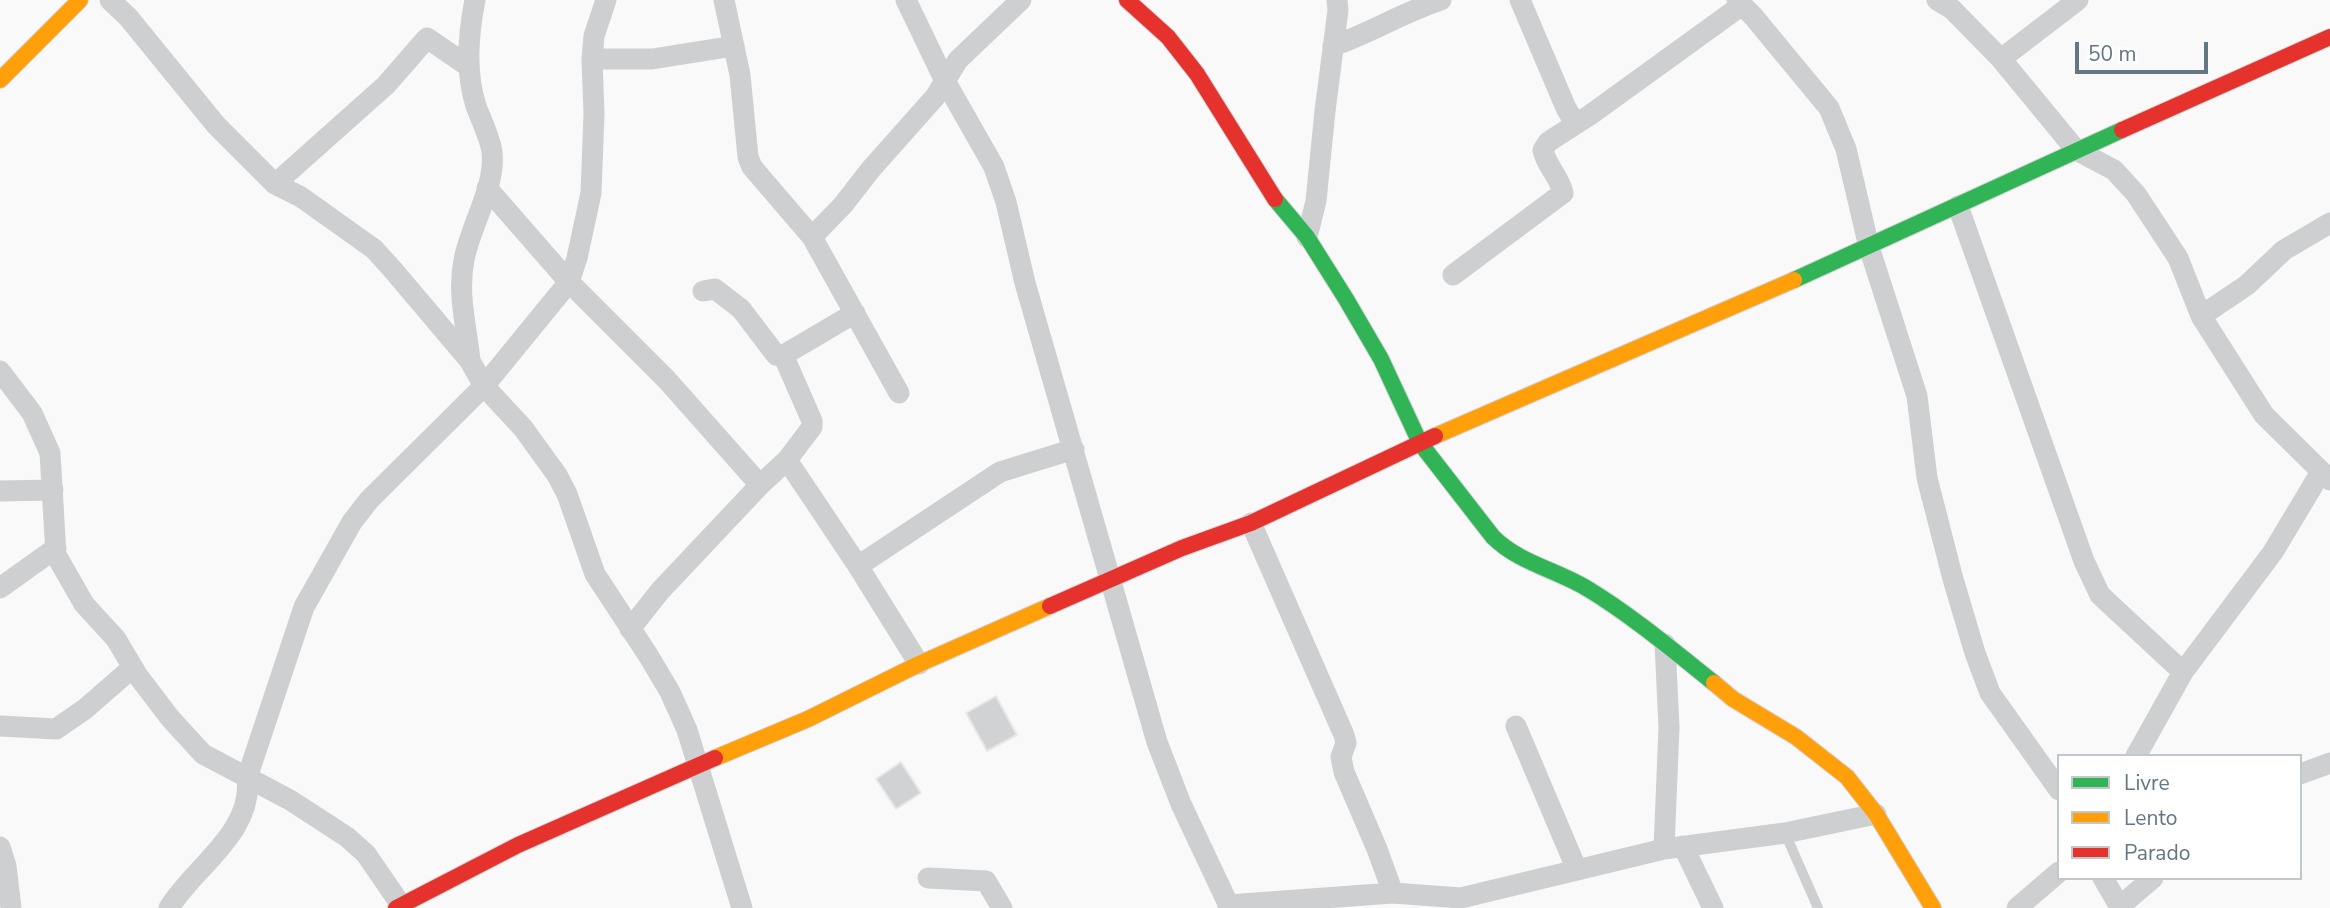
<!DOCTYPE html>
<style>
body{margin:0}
#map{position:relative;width:2330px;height:908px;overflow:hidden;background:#f9f9f9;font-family:"Nunito Sans",sans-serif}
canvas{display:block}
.legend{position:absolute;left:2057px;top:754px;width:245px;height:126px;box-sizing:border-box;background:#fff;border:2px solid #c1c8cd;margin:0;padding:9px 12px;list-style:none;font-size:21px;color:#657683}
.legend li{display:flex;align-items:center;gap:14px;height:35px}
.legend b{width:35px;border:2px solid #c1c8cd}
.scale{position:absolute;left:2075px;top:42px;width:133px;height:32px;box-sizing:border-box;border:4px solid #657683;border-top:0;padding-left:9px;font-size:21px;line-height:24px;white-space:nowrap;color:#657683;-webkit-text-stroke:5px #fff;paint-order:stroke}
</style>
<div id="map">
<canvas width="2330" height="908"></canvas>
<ul class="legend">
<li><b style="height:9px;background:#30b455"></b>Livre</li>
<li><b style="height:9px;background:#ff9f0a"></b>Lento</li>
<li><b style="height:9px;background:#e5322d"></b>Parado</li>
</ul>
<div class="scale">50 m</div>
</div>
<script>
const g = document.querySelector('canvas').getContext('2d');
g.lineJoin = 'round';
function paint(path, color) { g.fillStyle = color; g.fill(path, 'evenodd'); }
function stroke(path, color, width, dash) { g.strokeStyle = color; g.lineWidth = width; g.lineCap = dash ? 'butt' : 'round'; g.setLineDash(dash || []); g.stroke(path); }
const building = new Path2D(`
 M996 696 1017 735 987 751 966 713Z
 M901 762 921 793 896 809 876 779Z`);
paint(building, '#d0d2d3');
stroke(building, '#e8e8e8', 2);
const fast = new Path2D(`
 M1275 199 1307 237 1346 299 1381 359 1420 443 1493 537C1519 563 1557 570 1588 589 1631 615 1674 651 1714 683
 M1794 280 2122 130`);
const slow = new Path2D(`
 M0 80 80 0
 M1435 436 1794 280
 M1714 683 1733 699 1796 737 1847 777 1876 814 1933 908
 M715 758 808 719 919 664 1050 606`);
const jam = new Path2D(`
 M1127 0 1168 37 1197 74 1275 199
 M2122 130 2330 37
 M1050 606 1182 548 1251 523 1435 436
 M396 908 518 845 715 758`);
stroke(fast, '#d5d6d7', 18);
stroke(slow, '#d5d6d7', 18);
stroke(jam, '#d5d6d7', 18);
stroke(new Path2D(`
 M1785 833 1818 908`), '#cecfd0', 10);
stroke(new Path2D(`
 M110 0 128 17 216 125 275 184 301 197 374 249 393 270 470 361 484 386 523 428 557 475 567 494 595 574 648 655 670 692 687 730 742 908
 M724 0 740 75 748 157 752 167 812 237 899 393
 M906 0 944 79 994 167 1006 202 1025 283 1157 742 1181 804 1230 908
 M1520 0 1566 108 1575 123
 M1737 0 1753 16 1829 108 1846 149 1869 247 1917 396 1927 478 1953 579 1975 653 1990 693 2059 790
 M1937 0 1952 9 2001 59 2076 150 2114 170 2136 194 2178 258 2201 316 2264 415 2330 480
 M1333 46C1370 33 1404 12 1441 0
 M592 59H652L734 46
 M2001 59 2078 0
 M275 184 386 85 427 38 468 66
 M487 188 569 282 667 380 760 485
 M1958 206 2084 561 2100 595 2183 672
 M812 237 843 205 871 169 935 97 958 60 1021 0
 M1307 237 1316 201 1325 111 1338 10 1337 0
 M1453 275 1563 193C1560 177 1546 166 1543 150L1548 142 1590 115 1742 5
 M703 291 715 289 741 309 776 355 784 357
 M2201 316 2247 285 2284 250 2330 223
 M784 357 787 353 855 313
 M470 361C467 328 457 294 464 260 470 226 496 187 492 152 490 137 481 120 476 106 465 72 468 35 475 0
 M0 371 32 413 50 453 56 555 84 604 116 639 138 676 170 718 203 754 290 800 347 837 366 854 403 908
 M787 460 858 566 919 664
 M0 491 53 490
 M1251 523 1344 735 1346 743 1341 757 1344 772 1377 849 1393 893
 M858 566 1000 472 1074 449
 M0 588 56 548
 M630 629 660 591 760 485 787 460 812 427V421L784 357
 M0 726 56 729 85 709 132 668
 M1516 726 1577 870
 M2136 756 2183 672 2273 552 2321 472
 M2300 774 2330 763
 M1683 846 1713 908
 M0 847 6 866 11 908
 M1664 849 1669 727 1665 644
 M928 878 986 881 1002 908
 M2103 878 2117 902 2126 901 2153 878
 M1228 905 1393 893 1461 898 1664 849 1785 833 1876 814
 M169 908C194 867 254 832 247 778L304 607 352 522 369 500 484 386 569 282 577 258 591 193 594 114 592 59 594 36 606 0
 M2017 908 2059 872`), '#cecfd0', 21);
stroke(fast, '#30b455', 16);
stroke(slow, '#ff9f0a', 16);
stroke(jam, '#e5322d', 16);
</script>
